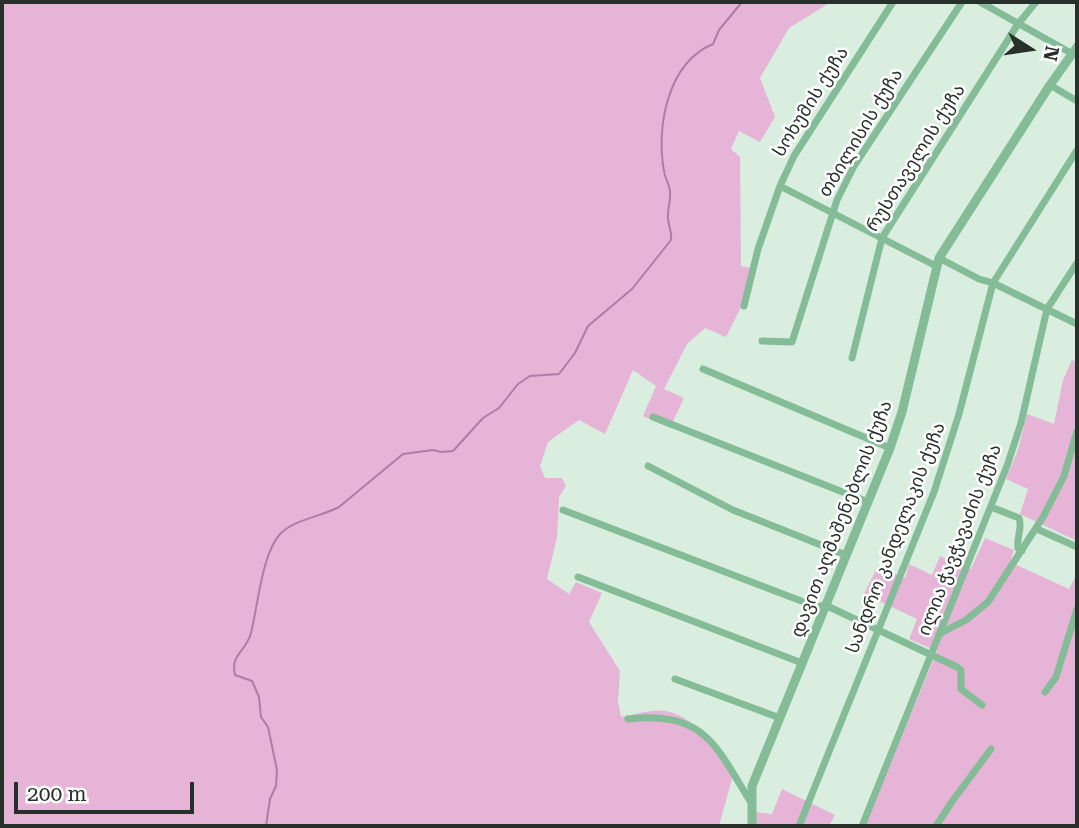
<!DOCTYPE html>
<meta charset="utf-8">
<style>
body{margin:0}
#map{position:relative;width:1079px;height:828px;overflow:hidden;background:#d9eedf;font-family:"Roboto Serif",serif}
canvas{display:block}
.frame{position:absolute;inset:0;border:4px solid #28302b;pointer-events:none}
.north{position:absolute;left:995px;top:14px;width:70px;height:70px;-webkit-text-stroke:5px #fff;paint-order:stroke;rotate:102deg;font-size:19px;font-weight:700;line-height:28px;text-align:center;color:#28302b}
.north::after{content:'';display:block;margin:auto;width:24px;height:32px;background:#28302b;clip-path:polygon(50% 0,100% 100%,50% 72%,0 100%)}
.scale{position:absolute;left:14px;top:782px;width:180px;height:32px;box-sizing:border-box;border:4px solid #28302b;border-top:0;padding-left:9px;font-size:21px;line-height:24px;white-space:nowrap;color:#28302b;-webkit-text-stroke:5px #fff;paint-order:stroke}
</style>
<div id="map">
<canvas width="1079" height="828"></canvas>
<div class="frame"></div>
<div class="north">N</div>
<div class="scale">200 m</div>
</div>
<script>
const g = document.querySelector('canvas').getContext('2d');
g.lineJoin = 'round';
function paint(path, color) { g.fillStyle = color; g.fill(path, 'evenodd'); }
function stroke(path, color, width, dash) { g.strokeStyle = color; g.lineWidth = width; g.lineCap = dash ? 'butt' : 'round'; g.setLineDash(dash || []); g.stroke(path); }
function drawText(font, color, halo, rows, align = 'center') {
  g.font = font + ' "Roboto Serif","Noto Sans Georgian",serif'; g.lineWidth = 5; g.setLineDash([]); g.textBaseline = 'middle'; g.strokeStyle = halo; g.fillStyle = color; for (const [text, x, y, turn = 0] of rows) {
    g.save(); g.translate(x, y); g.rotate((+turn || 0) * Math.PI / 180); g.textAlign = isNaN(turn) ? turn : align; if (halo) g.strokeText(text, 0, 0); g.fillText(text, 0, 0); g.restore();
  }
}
paint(new Path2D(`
 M2 2H831L789 28 760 78 775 117 760 142 739 131 731 149 740 157 741 266 750 268 741 307 726 337 705 328 687 344 664 389 684 398 670 428 643 416 656 386 633 370 605 434 579 420 548 442 540 466 545 478H562L566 486 559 497 557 537 547 579 569 594 576 582 602 593 589 622 620 671 618 702 621 717C634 715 653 709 666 711 698 718 716 749 733 775L719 826H2Z
 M1072 360 1077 362V541L1020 514 1028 489 1006 479 1018 450 1027 414 1054 424 1063 380Z
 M985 538 1014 550 1010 562 1069 589 1077 573V826H865L937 651 909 639 917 619 864 594 878 566 905 578 909 564 932 575 940 556 971 569Z
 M782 789 835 815 829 826H755L754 812 772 814Z`), '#e5b4d7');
stroke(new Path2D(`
 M266 826 270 799 276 786 277 770 268 727 261 717 259 697 252 681 235 675C230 654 246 652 251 633 258 605 262 554 280 534 295 519 320 517 339 507L403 454 433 450 441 452 453 451 483 418 499 408 518 384 530 376 559 374 575 353 588 326 632 289 671 240C672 232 669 227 668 219 667 210 671 201 670 192 670 185 665 179 664 171 656 128 667 63 713 44L719 30 742 2`), '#af7da3', 2);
stroke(new Path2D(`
 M980 2 1071 53
 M1050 85 1077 101
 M780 186 936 266
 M939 258 979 279 993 283 1077 324
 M744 306 758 249 780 186 794 156 893 2
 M762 341 792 342 837 200 854 166 962 2
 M852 358 882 238 1018 24 1036 2
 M703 369 890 448
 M653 417 868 502
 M648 466 733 510 846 555
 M991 507 1019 518C1023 528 1016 538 1018 548L1022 551
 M563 510 817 607 825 605 957 667 961 670V689L982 705
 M1037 529 1077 547
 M578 577 802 663
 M939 634 966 620 988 602 1043 517 1064 476 1077 431
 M675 679 780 718
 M1045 692 1056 677 1077 609
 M628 719C704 711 715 744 750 801
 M799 826 934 492 959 414 993 283 1077 150
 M862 826 1007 466 1021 423 1047 309 1077 263
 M936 826 951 803 991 749`), '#85bc98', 7);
stroke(new Path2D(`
 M752 823V786L890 448 902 412 939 258 1050 85 1077 47`), '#85bc98', 9);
drawText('18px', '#28302b', '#fff', [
 ["სოხუმის ქუჩა",811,102,-58],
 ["თბილისის ქუჩა",861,133,-59],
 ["რუსთაველის ქუჩა",916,158,-58],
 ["დავით აღმაშენებლის ქუჩა",842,519,-69],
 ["სანდრო კანდელაკის ქუჩა",896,538,-69],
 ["ილია ჭავჭავაძის ქუჩა",960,540,-69]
]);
</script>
